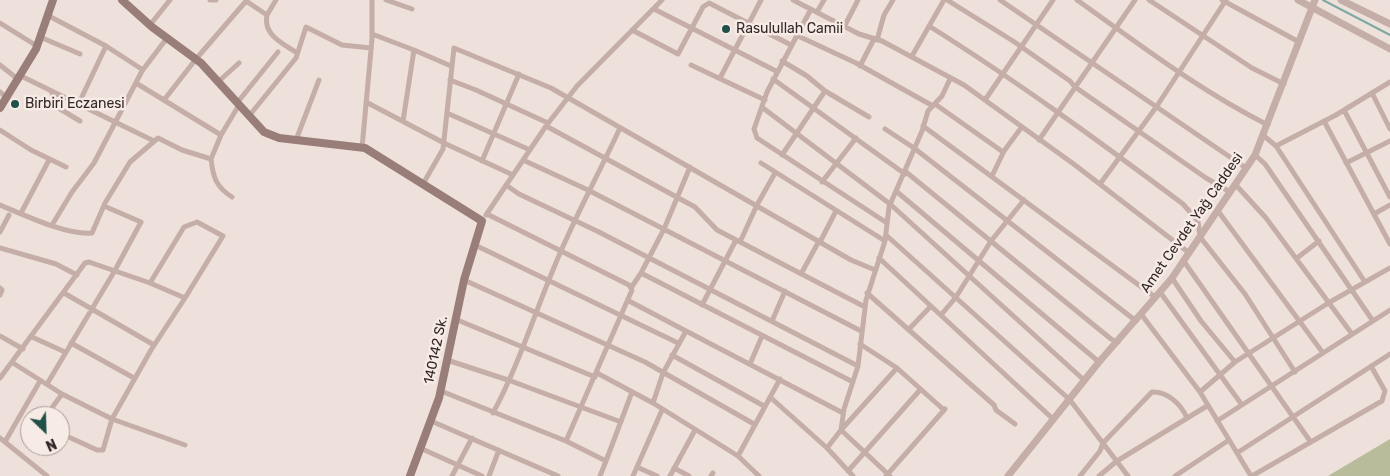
<!DOCTYPE html>
<meta charset="utf-8">
<style>
body{margin:0}
#map{position:relative;width:1390px;height:476px;overflow:hidden;background:#eee0da;font-family:Rubik,sans-serif}
canvas{display:block}
.north{position:absolute;left:20px;top:406px;width:50px;height:50px;box-sizing:border-box;background:#f7ebe6;border:1px solid #a89d9a;border-radius:50%;rotate:156deg;font-size:14px;font-weight:700;line-height:20px;text-align:center;color:#322827}
.north::after{content:'';display:block;margin:auto;width:18px;height:22px;background:#215048;clip-path:polygon(50% 0,100% 100%,50% 72%,0 100%)}
</style>
<div id="map">
<canvas width="1390" height="476"></canvas>
<div class="north">N</div>
</div>
<script>
const g = document.querySelector('canvas').getContext('2d');
g.lineJoin = 'round';
function paint(path, color) { g.fillStyle = color; g.fill(path, 'evenodd'); }
function stroke(path, color, width, dash) { g.strokeStyle = color; g.lineWidth = width; g.lineCap = dash ? 'butt' : 'round'; g.setLineDash(dash || []); g.stroke(path); }
function drawText(font, color, halo, rows, align = 'center') {
  g.font = font + ' Rubik,sans-serif'; g.lineWidth = 5; g.setLineDash([]); g.textBaseline = 'middle'; g.strokeStyle = halo; g.fillStyle = color; for (const [text, x, y, turn = 0] of rows) {
    g.save(); g.translate(x, y); g.rotate((+turn || 0) * Math.PI / 180); g.textAlign = isNaN(turn) ? turn : align; if (halo) g.strokeText(text, 0, 0); g.fillText(text, 0, 0); g.restore();
  }
}
paint(new Path2D(`
 M1390 439V476H1328Z`), '#b8bc9b');
stroke(new Path2D(`
 M1323 0 1390 35`), '#7ca9a1', 2);
stroke(new Path2D(`
 M210 0H216
 M386 0 412 9
 M793 0 859 34 882 41 964 85 1075 165 1188 252
 M947 0 1013 41 1070 81 1075 87 1206 178 1230 192
 M1000 0 1246 168
 M1077 0C1139 44 1200 91 1268 125
 M1149 0 1252 68 1284 84
 M1222 0 1299 42
 M654 9 776 71
 M811 9 767 92 754 129 757 138 887 223
 M817 12 824 0
 M47 15 106 46
 M267 15 276 0
 M0 23 37 46
 M150 25 170 0
 M845 25 858 0
 M929 26C1017 81 1100 142 1183 204L1198 221 1200 237 1245 294 1295 372
 M632 30 678 54 703 7 709 3 791 45
 M372 34 414 50
 M796 35 856 63 933 106
 M40 37 80 54
 M877 40 884 15 893 0
 M912 56 944 0
 M782 61 807 76 825 91 869 117
 M0 65 19 80
 M691 65 765 100
 M860 66 874 39
 M21 76 154 141
 M720 78 761 0
 M773 79 905 174
 M450 80 476 90 548 123
 M218 82 239 63
 M136 83 221 135
 M51 91 60 109 80 121
 M0 92 7 98
 M1372 93 1390 129
 M164 100 196 59 246 1 267 15C263 35 282 43 297 53
 M985 100 1053 0
 M366 102 444 143 513 175
 M79 103 106 46 143 70
 M237 103 278 52
 M935 104 1003 152
 M763 108 890 204 1085 381
 M1344 110 1390 197
 M447 113 530 150
 M249 116 296 58 306 27 342 45 371 48
 M403 121 414 50 451 66
 M1324 121 1390 244
 M546 126 695 207 717 230 865 307
 M923 126 1155 297
 M885 129 914 148 1136 321
 M0 130 31 150 66 167
 M1264 136 1276 146 1365 282
 M296 140 319 80
 M1039 140 1135 0
 M1276 146 1336 115 1390 82
 M362 148 372 39V0
 M782 155 825 91
 M1255 155 1265 164 1373 321
 M211 159 221 135 239 105
 M523 160 588 190 861 331
 M482 161 519 74
 M761 163 885 241
 M1346 163 1390 141
 M906 172 1111 339 1118 342
 M992 176 1004 151 1021 128
 M822 182 856 138
 M423 184 443 149 454 48 551 88 851 260 875 270
 M1100 184 1157 106 1226 0
 M1235 184 1266 218 1352 334
 M506 185 519 194 599 232 858 366
 M896 191 1099 362
 M0 205C24 215 66 235 92 233L105 203 130 162 158 138 182 150 211 159C213 177 216 187 232 197
 M1218 211 1323 353
 M21 213 49 160
 M487 214 629 285 632 290 566 441
 M1374 214 1390 205
 M486 215 546 126 577 86 662 0
 M52 225 72 192 94 163 142 71 167 38
 M0 232 9 215
 M886 235 1070 400 1128 476
 M740 242 757 205 775 173
 M820 242 836 211
 M475 245 678 343
 M0 248 56 264 77 275
 M879 258 1053 419
 M1297 258 1319 241
 M1183 260 1310 441
 M641 273 664 229 690 167
 M801 274 819 241
 M1172 278 1201 321 1235 362
 M464 280 645 362 754 424
 M150 283 184 227 197 222 223 236 185 298
 M0 288 2 290 0 295
 M631 288 641 273 853 382
 M1160 292 1242 405
 M64 293 154 345
 M867 293 994 405 996 410 1015 424
 M629 301 686 331 663 373 653 403
 M702 305 736 240
 M1141 314 1200 392
 M941 315 956 297 991 241 1024 200
 M455 319 595 377
 M772 321 785 291
 M910 328 931 306
 M686 331 843 413
 M0 336 23 349
 M32 337 65 352
 M71 343 134 378
 M860 344 897 368 944 410
 M672 355 764 406
 M447 360 511 381 621 422
 M13 363 62 394 112 419 185 445
 M750 364 762 336
 M597 373 653 403 738 456 759 476
 M0 378 85 263 89 262 150 283 185 298 151 350 112 419 103 450H97L60 433
 M47 384 114 272 141 222 104 206
 M441 391 566 441 606 461 600 476
 M770 397 827 448 853 476
 M493 413C521 361 537 305 561 251 579 209 601 169 620 128
 M46 416 62 394
 M431 421 558 476
 M1217 421 1390 310
 M0 438 47 476
 M6 440 40 381
 M420 448 482 476
 M827 448 841 430 844 409 858 366 866 300 885 241 889 207 922 131 928 111 942 96 950 79
 M1237 453 1390 354
 M738 456 780 379
 M606 461 632 392
 M637 467 657 476
 M674 468 689 476
 M848 471 920 390
 M452 476 472 438
 M489 476 499 450
 M633 476 662 410
 M670 476 695 430
 M711 476 713 473
 M886 476 945 409
 M890 476 841 430 897 368
 M1080 476 1100 451 1103 443 1152 392C1167 391 1181 404 1187 418
 M1099 476 1117 461 1207 406
 M1175 476 1229 440
 M1251 476 1200 392 1235 362 1330 302 1390 268
 M1252 476 1382 401 1385 391 1371 366`), '#c5aea7', 5);
stroke(new Path2D(`
 M1298 0 1390 49
 M1341 0 1390 24
 M1008 476 1099 362 1172 278 1255 155 1315 0`), '#c5aea7', 7);
stroke(new Path2D(`
 M122 0 152 27 201 63 264 132 279 138 365 148 482 221 464 280 439 398 410 476
 M0 108 36 49 53 0`), '#987d79', 8);
for (const [x, y, r, color] of [
 [726,29,5,"#215048"],
 [15,104,5,"#215048"]
]) { const dot = new Path2D(); dot.arc(x, y, r, 0, 2 * Math.PI); g.fillStyle = color; g.fill(dot); stroke(dot, '#f7ebe6', 2); }
drawText('14px', '#322827', '#f7ebe6', [
 ["Rasulullah Camii",736,29],
 ["Birbiri Eczanesi",25,104]
], 'left');
drawText('14px', '#322827', '#f7ebe6', [
 ["Amet Cevdet Yağ Caddesi",1192,223,-55],
 ["140142 Sk.",436,350,-78]
]);
</script>
